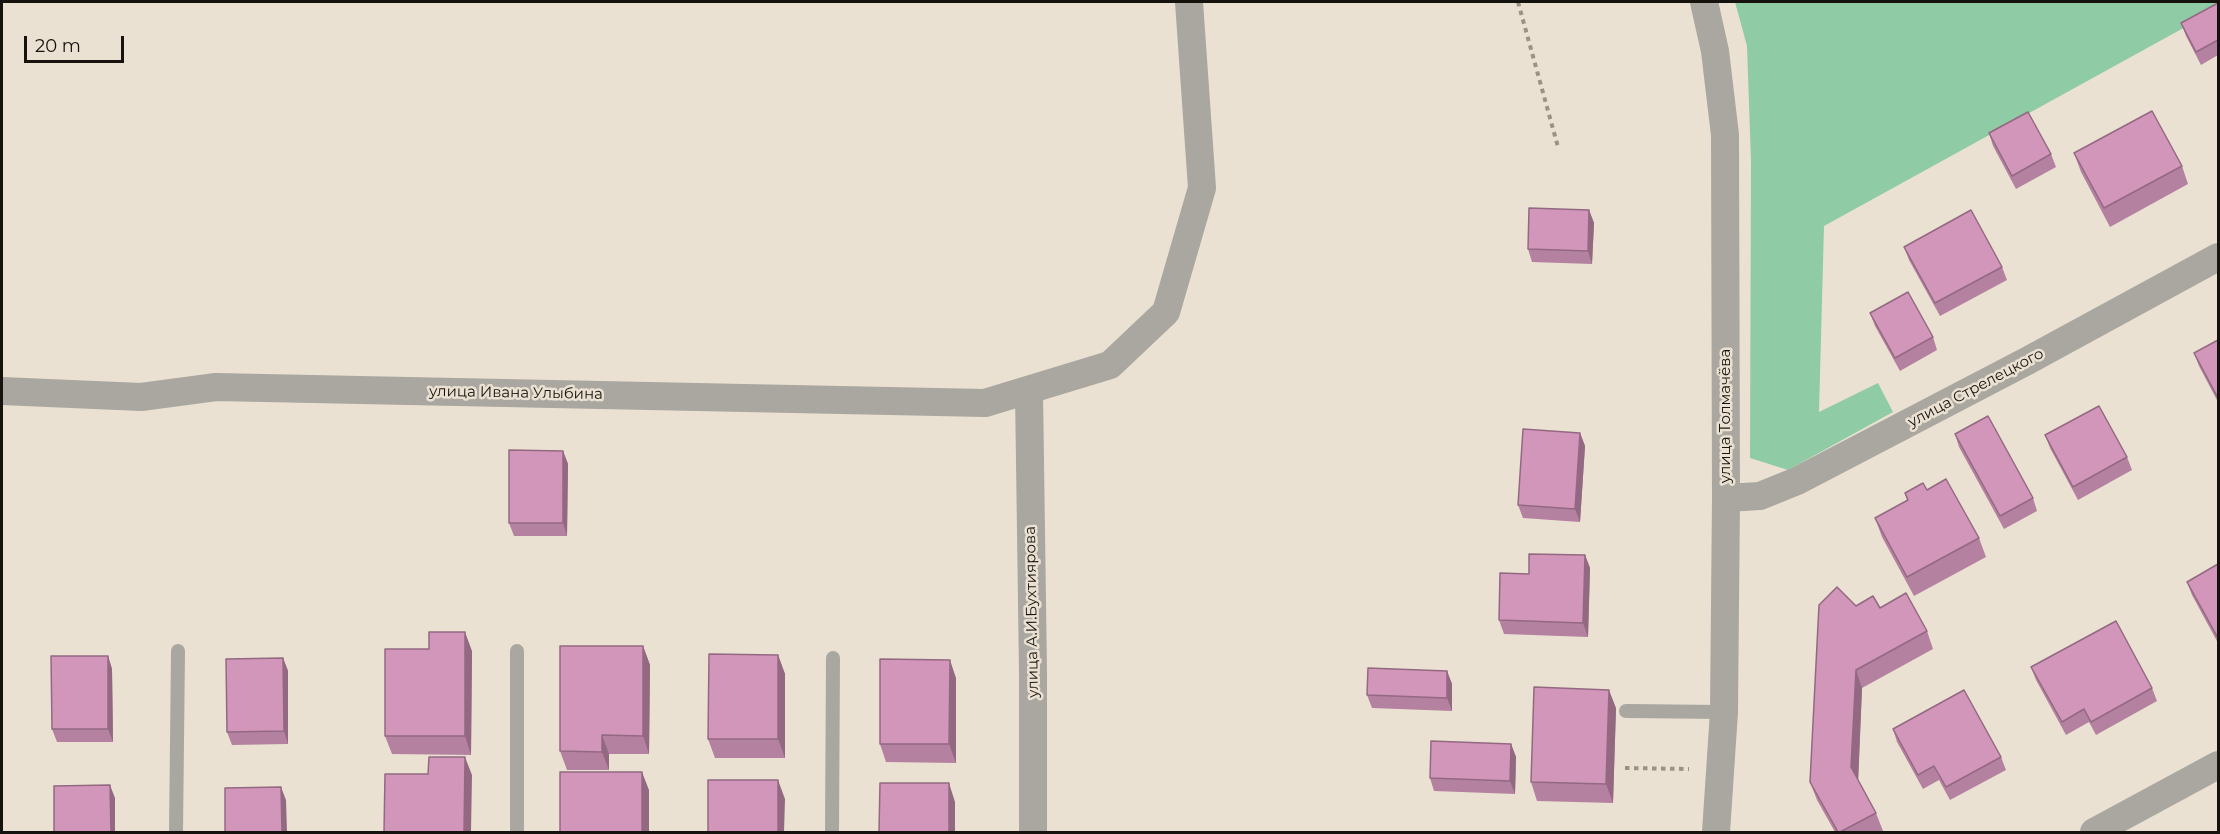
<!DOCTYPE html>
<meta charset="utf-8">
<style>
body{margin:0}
#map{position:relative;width:2220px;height:834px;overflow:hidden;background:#ebe1d2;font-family:Montserrat,sans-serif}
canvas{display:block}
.frame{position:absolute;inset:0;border:3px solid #16130e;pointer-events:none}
.scale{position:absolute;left:24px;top:36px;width:100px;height:27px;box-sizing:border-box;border:3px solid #16130e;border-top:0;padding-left:8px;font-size:18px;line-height:21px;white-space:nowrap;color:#16130e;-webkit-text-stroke:4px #ebe1d2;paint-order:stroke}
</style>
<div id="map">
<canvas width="2220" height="834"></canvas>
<div class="frame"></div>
<div class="scale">20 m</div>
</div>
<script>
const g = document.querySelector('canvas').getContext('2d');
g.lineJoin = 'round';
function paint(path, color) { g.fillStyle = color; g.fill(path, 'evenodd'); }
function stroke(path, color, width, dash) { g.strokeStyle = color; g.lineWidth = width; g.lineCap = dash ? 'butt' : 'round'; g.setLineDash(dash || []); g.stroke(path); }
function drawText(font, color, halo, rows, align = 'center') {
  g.font = font + ' Montserrat,sans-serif'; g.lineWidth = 5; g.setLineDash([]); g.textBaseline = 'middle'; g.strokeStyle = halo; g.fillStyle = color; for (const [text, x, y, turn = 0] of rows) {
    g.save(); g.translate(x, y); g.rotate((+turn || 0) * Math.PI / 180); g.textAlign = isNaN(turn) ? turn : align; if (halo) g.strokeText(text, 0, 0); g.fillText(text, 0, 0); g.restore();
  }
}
paint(new Path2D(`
 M1735 2H2218V9L1824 226 1819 412 1878 383 1893 412 1788 470 1750 458 1751 161 1747 46Z`), '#8fcba4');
stroke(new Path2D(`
 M1518 2 1558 147
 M1625 768 1689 769`), '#9a9287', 4, [4.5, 4.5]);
stroke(new Path2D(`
 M1626 711 1724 712
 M176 832 178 651
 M517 832V651
 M832 832 833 658`), '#a9a7a0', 14);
stroke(new Path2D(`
 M1704 2 1715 51 1725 135 1726 498 1724 712 1716 832
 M2 391 141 397 216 387 985 403 1110 365 1166 312 1202 188 1189 2
 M1029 391 1033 673V832
 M1726 498 1760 496 1797 481 2027 361 2218 257
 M2094 832 2218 765`), '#a9a7a0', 28);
paint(new Path2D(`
 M2218 3V55L2201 65 2186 36 2181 23Z
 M1989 133 2051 154 2056 167 2016 189 1993 146Z
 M2074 153 2182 166 2188 184 2110 227 2081 172Z
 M1589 210 1594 223 1592 264 1532 262 1528 249Z
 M1904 247 2002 267 2007 280 1940 316 1909 260Z
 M1870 313 1933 337 1937 350 1900 371 1875 326Z
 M2218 340V402L2199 366 2194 353Z
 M1580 433 1585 446 1580 522 1523 518 1518 505Z
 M1955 434 2033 498 2037 511 2004 529 1959 447Z
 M2045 435 2127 457 2132 470 2078 500 2050 448Z
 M563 451 568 464 567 536H514L509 523Z
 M1927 490 1979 538 1986 557 1914 596 1882 537 1875 518 1907 500 1905 493Z
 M1585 555 1590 568 1588 637 1504 634 1499 620 1529 574Z
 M2218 564V643L2192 595 2187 582Z
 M1856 606 1880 608 1927 631 1933 649 1862 688 1858 780 1876 813 1883 831 1881 832H1835L1817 800 1810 782Z
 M643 646 650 665 649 754H609V770H567L560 751Z
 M472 651 471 755 392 754 385 736Z
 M778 655 785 674V758H715L708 739Z
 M108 656 112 669 113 742H57L52 729Z
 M283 658 288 671V744L232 745 227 732Z
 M2031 667 2152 688 2157 701 2096 735 2089 722 2066 735 2036 680Z
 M1447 671 1452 684V711L1372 708 1367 695Z
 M956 678V763L886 762 880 744Z
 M1616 708 1613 803 1537 801 1531 782Z
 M1893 729 2001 757 2006 770 1950 800 1939 780 1923 789 1897 742Z
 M1511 744 1516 757 1515 794 1434 791 1430 778Z`), '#b581a0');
paint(new Path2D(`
 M1589 210 1594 223 1592 264 1588 251Z
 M1580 433 1585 446 1580 522 1575 509Z
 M563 451 568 464 567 536 563 523Z
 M1585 555 1590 568 1588 637 1583 623Z
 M465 632 472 651 471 755 465 736Z
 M643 646 650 665 649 754 643 736Z
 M778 655 785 674V758L778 739Z
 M108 656 112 669 113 742 108 729Z
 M283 658 288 671V744L284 731Z
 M950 660 956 678V763L949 744Z
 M1856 670 1862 688 1858 785 1851 767Z
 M1447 671 1452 684V711L1447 698Z
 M1609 690 1616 708 1613 803 1606 784Z
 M602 735 609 754V770L602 752Z
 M1511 744 1516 757 1515 794 1510 781Z
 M465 757 472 775 471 832H464Z
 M642 772 649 790V832H642Z
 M778 780 785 799 784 832H778Z
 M949 783 955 802V832H949Z
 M110 785 115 798V832H111Z
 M281 787 286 800 287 832H282Z`), '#936982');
const building = new Path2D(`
 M2218 3V40L2196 52 2181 23Z
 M2152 111 2182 166 2104 208 2074 153Z
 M2028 112 2051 154 2012 176 1989 133Z
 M1529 208 1589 210 1588 251 1528 249Z
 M1971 210 2002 267 1935 303 1904 247Z
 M1908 292 1933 337 1895 358 1870 313Z
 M2218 340V398L2194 353Z
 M2099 406 2127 457 2073 487 2045 435Z
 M1988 416 2033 498 2000 516 1955 434Z
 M1523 429 1580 433 1575 509 1518 505Z
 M509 450 563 451V523H509Z
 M1946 479 1979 538 1907 577 1875 518 1908 500 1905 493 1923 483 1927 490Z
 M1529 554 1585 555 1583 623 1499 620 1500 573 1529 574Z
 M2218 564V638L2187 582Z
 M1837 587 1856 606 1873 596 1880 608 1906 593 1927 631 1856 670 1851 767 1876 813 1840 832H1838L1810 782 1819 605Z
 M2116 621 2152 688 2091 722 2084 709 2062 722 2031 667Z
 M429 632H465V736H385V649H429Z
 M560 646H643V736L602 735V752L560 751Z
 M709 654 778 655V739H708Z
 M51 656H108V729H52Z
 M283 658 284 731 227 732 226 659Z
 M880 659 950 660 949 744H880Z
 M1368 668 1447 671V698L1367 695Z
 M1534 687 1609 690 1606 784 1531 782Z
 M1964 690 2001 757 1946 787 1934 766 1918 775 1893 729Z
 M1431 741 1511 744 1510 781 1430 778Z
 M429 757H465L464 832H384L385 774H428Z
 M560 772H642V832H560Z
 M708 780H778V832H708Z
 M880 783H949V832H879Z
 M110 785 111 832H54V786Z
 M281 787 282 832H225V788Z`);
paint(building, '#d296ba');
stroke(building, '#936982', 1.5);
drawText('15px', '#16130e', '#ebe1d2', [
 ["улица Стрелецкого",1976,388,-28],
 ["улица Ивана Улыбина",516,393,1],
 ["улица Толмачёва",1726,416,-90],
 ["улица А.И.Бухтиярова",1032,612,-91]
]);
</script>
